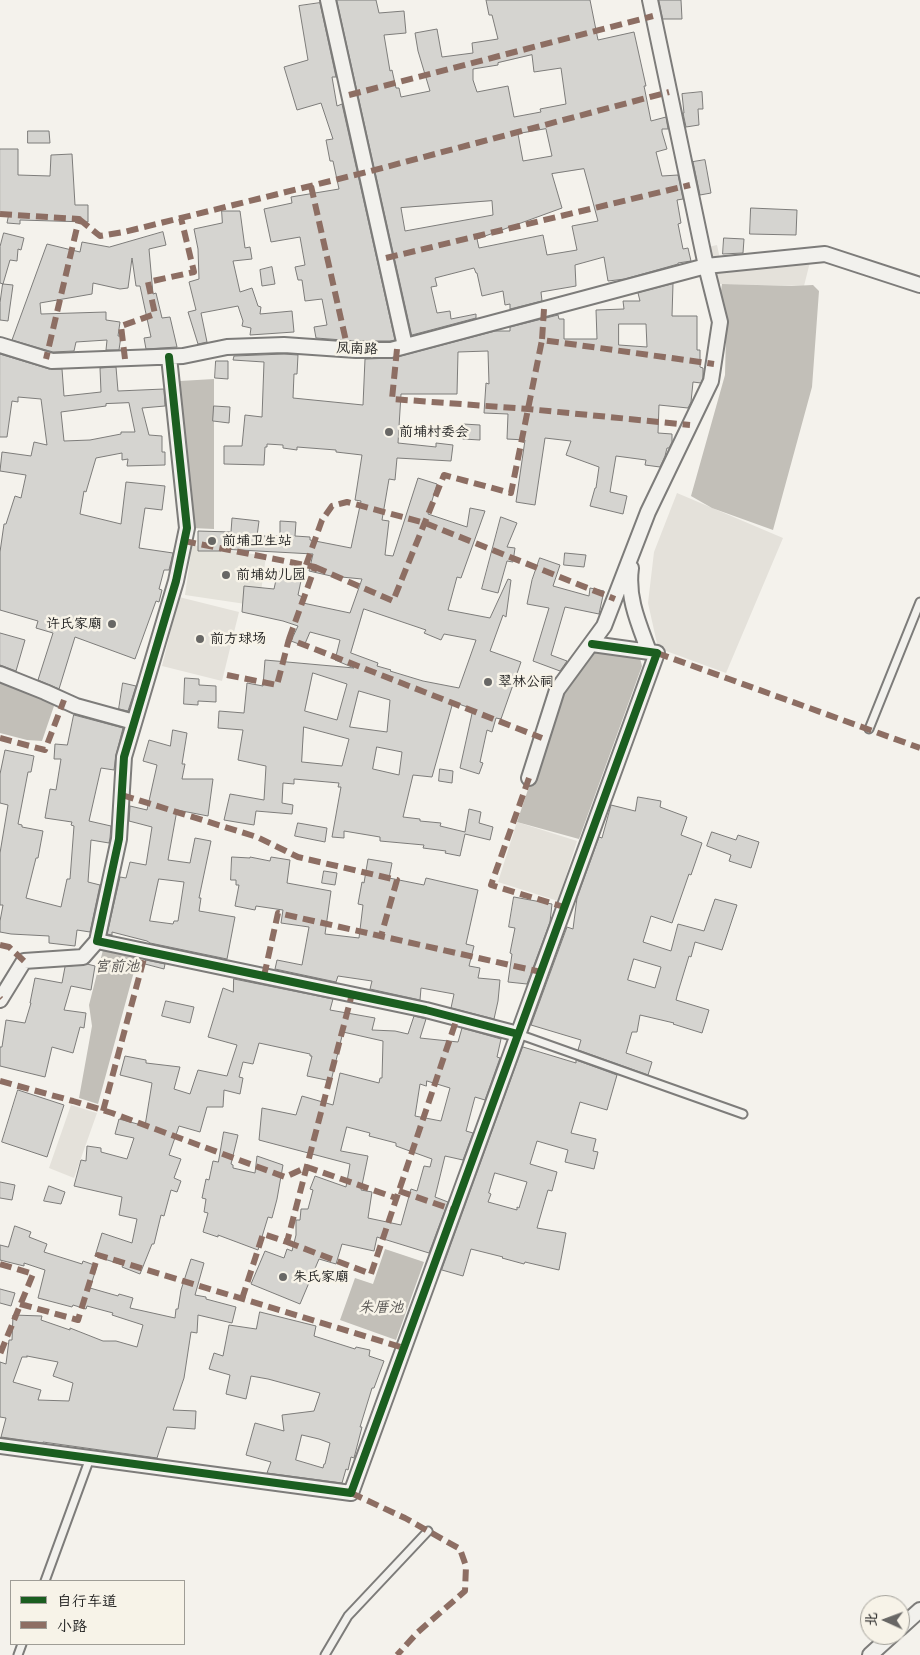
<!DOCTYPE html>
<meta charset="utf-8">
<style>
body{margin:0}
#map{position:relative;width:920px;height:1655px;overflow:hidden;background:#f4f2ec;font-family:"Playpen Sans","LXGW WenKai TC",sans-serif}
canvas{display:block}
.legend{position:absolute;left:10px;top:1580px;width:175px;height:65px;box-sizing:border-box;background:#f7f3e8;border:1px solid #9f9d96;margin:0;padding:6px 9px;list-style:none;font-size:15px;color:#1c1c1c}
.legend li{display:flex;align-items:center;gap:10px;height:25px}
.legend b{width:25px;border:1px solid #9f9d96}
.north{position:absolute;left:860px;top:1595px;width:50px;height:50px;box-sizing:border-box;background:#f7f3e8;border:1px solid #9f9d96;border-radius:50%;rotate:272deg;font-size:14px;font-weight:700;line-height:20px;text-align:center;color:#1c1c1c}
.north::after{content:'';display:block;margin:auto;width:18px;height:22px;background:#686765;clip-path:polygon(50% 0,100% 100%,50% 72%,0 100%)}
</style>
<div id="map">
<canvas width="920" height="1655"></canvas>
<ul class="legend">
<li><b style="height:6px;background:#1b5e20"></b>自行车道</li>
<li><b style="height:6px;background:#8d6e63"></b>小路</li>
</ul>
<div class="north">北</div>
</div>
<script>
const g = document.querySelector('canvas').getContext('2d');
g.lineJoin = 'round';
function paint(path, color) { g.fillStyle = color; g.fill(path, 'evenodd'); }
function stroke(path, color, width, dash) { g.strokeStyle = color; g.lineWidth = width; g.lineCap = dash ? 'butt' : 'round'; g.setLineDash(dash || []); g.stroke(path); }
function drawText(font, color, halo, rows, align = 'center') {
  g.font = font + ' "Playpen Sans","LXGW WenKai TC",sans-serif'; g.lineWidth = 5; g.setLineDash([]); g.textBaseline = 'middle'; g.strokeStyle = halo; g.fillStyle = color; for (const [text, x, y, turn = 0] of rows) {
    g.save(); g.translate(x, y); g.rotate((+turn || 0) * Math.PI / 180); g.textAlign = isNaN(turn) ? turn : align; if (halo) g.strokeText(text, 0, 0); g.fillText(text, 0, 0); g.restore();
  }
}
paint(new Path2D(`
 M192 545 266 556 259 606 185 595Z`), '#e4e2da');
paint(new Path2D(`
 M717 245 723 272 736 269 810 262 804 286 714 284 703 248Z
 M677 493 783 538 726 673 658 648 648 603 654 552Z
 M179 597 239 612 222 681 162 666Z
 M517 822 577 841 558 901 498 882Z
 M71 1105 97 1113 74 1178 49 1168Z`), '#e4e1da');
paint(new Path2D(`
 M722 284 792 286 813 285 819 291 812 387 773 530 712 508 691 496 725 375 726 334 719 304Z
 M214 379V529L191 528 180 381Z
 M593 650 639 654 642 666 579 839 517 822 561 692Z
 M0 680 47 699 54 706 42 741 27 740 0 733Z
 M104 946 139 953 98 1104 79 1098 92 1026 89 1005Z
 M385 1249 424 1262 396 1340 340 1320 355 1278 373 1284Z`), '#c2bfb8');
const building = new Path2D(`
 M337 0H376L379 13 404 11 406 33 384 35 390 71 392 70 396 88H399L401 97 430 91 418 51 415 33 437 29 442 57 473 53 472 43 498 39 492 15H489L486 0H590L598 40 634 32 646 86H644L651 121 666 117 668 129H662V132L667 149 656 152 662 176 678 175 683 199 677 200 681 223 678 224 683 249 688 248 691 261 678 263V264L625 279 608 281 604 257 575 265 576 286 541 292 542 301 510 309V304L505 305 503 291 482 296 477 273H476L474 268 435 278 437 286 431 287 437 313 450 311 451 319 476 314V318L412 335ZM532 55 534 72 561 68 566 104 540 109 541 112 514 117 508 86 477 92 473 80V69L498 65V63ZM546 129 552 156 523 161 518 134ZM584 169 598 221 572 226 577 250 547 255 543 235 479 248 477 239 562 208 552 174ZM492 201 493 215 405 231 401 208Z
 M659 0H681L682 19H663Z
 M320 3 336 77H332L337 106 342 104 395 340 390 341H356L316 338 314 327 327 325 322 299 305 301 302 280H298L295 267 305 265 300 237 271 242 264 209 292 203 291 197 339 189 333 161H330L326 140 333 139 321 103 297 110 284 67 308 60 299 6Z
 M702 92 703 109H698L699 125 686 127 683 113H684L682 94Z
 M28 131H49L50 143H28Z
 M0 149H18V175L50 176 51 155 72 154 75 205H88V222L20 220V224L7 223 9 213 0 214Z
 M705 160 711 193 700 195 693 162Z
 M751 208 797 210 796 235 750 234Z
 M222 211H240L245 248 250 247 252 259 233 261 240 292 252 288 258 306 261 307 260 314 292 311 294 332 250 335 251 328 242 326 243 321 238 306 201 313 207 342 198 344 188 312 196 310 189 282 199 279 198 249 194 229 222 223Z
 M163 232 166 245 149 249 153 294 156 293 162 318 170 317 177 347 146 349 144 338 151 337 140 286H136L132 258 128 288 120 289 93 283 92 294 40 303 41 314 106 312V320L120 322 118 336H121L119 350H106L107 340 76 342 74 351 53 352 12 340 47 244 80 252 82 242 109 247Z
 M4 233 24 238 21 250 18 249 17 261 10 260 3 284 0 283V247Z
 M724 238 744 239 743 253 723 254Z
 M272 267 275 284 262 286 260 270Z
 M3 284 13 285 8 321 0 320V303Z
 M673 284 672 316H697V350H700V367L703 368V378L701 383 693 382 691 402 688 408 659 405 658 433 672 434V442L669 448H667L665 456 660 467 645 465 646 460 616 456 610 492 627 496 623 514 590 506 595 488H596L599 467 566 455 571 441 545 438 535 505 516 502 525 440 507 439 508 414 484 413 486 383 489 384 488 351 458 352 457 394H401L398 443 436 447V443L453 445 451 461 397 458 395 480 389 479 382 520 389 521 385 555 393 556 418 478 437 484 428 514 467 527 470 508 485 511 461 578 457 577 448 610 490 618 508 579 511 580 506 617 503 615 490 651 521 662 501 719 496 718 492 732 487 730 480 762 483 763 479 774 460 768 473 709 453 702 432 777 413 775 403 817 420 819V821L441 823 440 826 465 832 469 809 481 812 479 823 493 827 490 840 465 834 460 856 445 853 446 851 423 848 424 845 380 841V837L344 831V838L332 837 341 787H338L339 783 294 779V784L283 783 282 803 293 805 292 814 256 811 254 825 224 820 230 794 264 800 266 766 238 760 243 730 218 728 219 711 244 713 247 683 263 686 265 660 354 668 335 660 340 640 310 632 304 646 291 641 298 626 283 621 242 612 244 586 274 589 278 571 302 576 298 595 305 598 303 603 350 613 362 579 331 576 309 571 313 554 221 549V551H198V531L231 532 232 518 259 521 257 536H280V521L296 522 295 536 310 537V540L351 548 361 501 355 500 362 455 336 452V450L297 447V450L283 448V445L267 444V447H265L264 465 224 464V446H242L245 415 262 417 264 362 233 360 234 356 284 354 298 355 297 374H294L293 398 363 405 365 359 393 358 495 331H510V327L558 315 559 319H564V339H597L596 310 624 309 623 301H640L638 293ZM619 324H646L647 347 619 345ZM364 609 426 630 424 633 441 640 444 634 476 640 459 688 423 681 390 671 391 670 377 666 378 663 351 653ZM313 673 347 684 337 720 305 711ZM359 691 390 700 387 732 350 727ZM304 727 349 739 342 766 302 762ZM377 747 402 752 399 775 373 769Z
 M0 354 49 369H62L64 396 101 392 100 368 116 367 118 391 164 389 165 406 142 408 149 435 162 436V452H165V465L127 466 128 459 122 460V453L96 458 86 492 84 491 80 514 121 524 126 482 165 486 162 510 145 508 139 548 173 553 169 570H164L159 589 162 590 159 602 156 601 135 659 75 637 59 689 38 680 53 633 36 628 38 621 0 610V552L4 524H6L15 496 21 498 26 475 0 471 2 452 31 456 34 442 47 445 41 399 18 397V402L12 401 7 437H0ZM129 403 135 432H121V434L90 440 64 441 61 412 106 406V404Z
 M216 361H228V379L215 378Z
 M214 406 230 407 229 423 213 421Z
 M463 424 480 425V440L463 439Z
 M501 517 517 523 507 547 515 548 513 562 507 561 498 593 482 589Z
 M565 553 586 555 584 567 564 565Z
 M540 558 560 565 553 586 589 596 590 588 604 591 599 614 565 607 551 655 567 661 560 671 533 661 549 608 527 604 532 580Z
 M0 633 25 640 16 671 0 665Z
 M185 678 199 679V685L216 686V702L198 701V705L184 704Z
 M123 683 136 686 128 711 119 709Z
 M74 715 123 728 116 755 114 770 101 768 89 821 111 826 110 838 109 843 91 840 88 882 100 885 90 932 77 930 75 946 49 943V936L11 934 0 932V921L3 905H0V853L8 805 0 803V774L5 750 34 756 31 772H28L18 824 22 825V827L43 831 38 858H36L26 898 61 907 67 879H70L74 826 71 825 72 822 45 818 50 789 56 790 61 759H54L55 744 67 745Z
 M173 730 187 733 182 764H185L182 779H213L208 816 177 810 168 860 190 863 195 838 211 841 199 898H201L199 911 235 917 227 959 150 943 147 941 112 932V935L107 934 120 877 126 878 130 862 146 865 152 827 129 821 130 806 147 810 157 765 143 761 149 740 170 746ZM159 879 184 882 178 921H174L173 924 150 921Z
 M440 769 453 771 452 783 439 781Z
 M638 797 661 801 660 807 687 817 681 835 702 843 691 875 689 874 672 923 651 916 643 942 671 951 678 924 704 931 715 899 737 905 722 950 695 942 691 957 689 956 678 992 676 1000 709 1010 702 1033 673 1024 674 1023 640 1015 637 1032H632L626 1053 652 1062 648 1075 578 1050 581 1040 531 1025 567 927 573 929 577 898 599 837 602 838 611 805 635 811ZM634 959 661 967 655 988 628 980Z
 M298 823 327 828 325 842 295 836Z
 M712 832 736 840 738 835 759 842 751 868 729 861 731 855 707 846Z
 M232 857 250 858V857L270 861 271 857 290 860 287 883 331 891 325 934 359 938 363 905 358 904 362 882 364 883 368 859 392 863 389 878 424 885 426 878 478 890 466 944 474 946 469 966 480 968 478 978 500 980 498 1001 494 1019 451 1008 454 994 421 988 420 1000 370 989 372 981 338 976 336 982 275 969 277 960 302 965 309 927 281 923 283 910 256 906 255 910 235 906 239 885H236V880H231Z
 M324 871 337 873 335 885 322 883Z
 M514 897 552 904 550 922 527 984 508 982 512 954 510 953 515 928 509 927Z
 M146 960 165 964 164 969 145 964Z
 M87 964 95 966 91 990 71 986 64 1010 86 1013 84 1028 80 1027 73 1053 52 1047 45 1077 0 1066V1047H2L6 1020 25 1023 31 1003H30L35 978 62 983 65 967Z
 M234 979 333 999 330 1010 375 1018 372 1030 395 1031 408 1034 414 1016 426 1019 420 1038 458 1042 462 1028 501 1039 497 1057 500 1058 485 1100 475 1097 466 1131 473 1133 463 1160 445 1156 435 1197 448 1202 429 1253 377 1237 374 1251 342 1244 336 1264 319 1259 300 1304 251 1284 265 1251 284 1258 287 1249 292 1251 296 1235V1220H300L301 1209H308L313 1190 310 1189 315 1176 346 1187 350 1164 259 1140 262 1108 296 1115 302 1096 333 1105 340 1073 379 1083 380 1078H382L383 1041 343 1032 331 1081 307 1076 312 1056H310V1054L259 1043 253 1064 243 1062 239 1077 243 1078 240 1094 224 1090 223 1107H207L200 1132 179 1126 169 1155 181 1159 174 1178 181 1181 177 1192 171 1190 164 1216 161 1215 154 1244H152L140 1274 122 1267 123 1265 95 1256 102 1233 132 1243 137 1219 119 1215 122 1197 74 1186 81 1160 86 1161 87 1146 101 1148V1152L127 1159 134 1138 115 1134 119 1119 145 1126 152 1083 120 1075 125 1056 146 1060V1063L180 1067 174 1089 190 1094 198 1070 227 1076 237 1045 208 1037 223 988 233 992ZM427 1081 450 1088 441 1121 415 1116 420 1084 426 1086ZM347 1127 370 1133 369 1136 396 1143V1146L432 1159 430 1167 424 1166 417 1191 411 1189 401 1225 368 1218 372 1192 361 1190 368 1156 341 1151Z
 M166 1001 194 1007 190 1023 162 1016Z
 M523 1047 576 1063V1060L617 1075 607 1110 580 1102 571 1133 596 1139 593 1151 598 1152 594 1169 565 1162 568 1150 537 1141 530 1164 557 1172 552 1191 548 1190 537 1228 566 1233 559 1270 525 1262 524 1264 502 1258 503 1257 471 1249 463 1276 442 1270ZM495 1173 527 1182 519 1208 517 1207V1210L488 1202 491 1194 489 1193Z
 M18 1090 64 1105 47 1157 2 1142Z
 M224 1132 238 1135 231 1164 233 1165V1168L255 1173 257 1156 283 1165 277 1199 272 1218 268 1217 258 1250 218 1235V1237L203 1232 208 1213 204 1212 206 1199 202 1198 206 1179 209 1180 213 1161 218 1162Z
 M0 1182 15 1185 12 1200 0 1198Z
 M49 1186 65 1192 61 1204 44 1201Z
 M15 1226 31 1232 29 1237 47 1244 44 1252 82 1264 83 1261 97 1266 90 1288 118 1296 119 1294 133 1298 130 1308 175 1318 176 1309H178L181 1290 191 1259 204 1263 195 1295 206 1297V1299L236 1307 232 1323 198 1315 197 1333 191 1332 184 1378 173 1410 196 1411 195 1429 167 1427 157 1458 43 1442V1443L1 1437 6 1418 0 1417V1362L6 1364 9 1340H12L13 1315 42 1316 41 1320 70 1330V1328L103 1341H116L137 1347 143 1325 112 1315 113 1313 87 1306 86 1309 73 1305 72 1307 38 1298 45 1270 24 1263V1266L0 1260V1245L8 1247ZM27 1356 58 1362 53 1376 73 1383 69 1401 38 1400 41 1390 13 1382 22 1357H27Z
 M0 1289 15 1293 11 1306 0 1303Z
 M260 1312 316 1326 314 1336 355 1349 356 1347 370 1350 369 1356 384 1361 374 1388H372L360 1427H362L354 1458 351 1457 348 1470 346 1469 342 1483 267 1473 271 1462 246 1455 255 1423 284 1431 282 1415 314 1411 320 1393 268 1379 251 1376 246 1399 226 1394 230 1375 209 1369 214 1353 223 1356 229 1325 256 1329ZM302 1435 319 1439 330 1443 325 1464H324L323 1468 296 1460Z`);
paint(building, '#d5d4d0');
stroke(building, '#7d7c7a', 1);
const lane = new Path2D(`
 M869 729 920 602
 M518 1034 743 1114
 M45 1581 90 1458
 M18 1655 22 1644
 M325 1655 348 1616 428 1531`);
const street = new Path2D(`
 M328 0 405 346
 M0 345 52 361 183 356 227 347 284 345 356 350H391L706 266 825 254 920 285
 M169 357 187 528 176 581 124 757 119 839 97 941 426 1010 518 1034
 M631 568C627 597 638 622 648 649
 M0 674 45 692 76 706 134 722
 M529 778 557 690 604 626 648 512 711 381 720 322 706 266 650 0
 M0 1000 24 961 83 957 97 941
 M0 1446 351 1493 657 653 592 644
 M900 1628 920 1610
 M870 1655 892 1635`);
stroke(lane, '#7d7c7a', 11);
stroke(street, '#7d7c7a', 18);
stroke(lane, '#f2f1ed', 7);
stroke(street, '#f2f1ed', 14);
stroke(new Path2D(`
 M349 95 653 16
 M311 186 348 350
 M0 214 79 219 46 359
 M79 219 100 236 124 232 367 172 669 92
 M386 258 690 185
 M544 309 542 340 714 364
 M397 349 392 399 528 409 690 425
 M125 359 121 326 155 314 148 282 194 272 181 218
 M184 541 315 567 289 639
 M306 565 322 520 332 506 347 502 425 523 615 599
 M315 567 393 601 444 475 511 493 542 340
 M657 653 920 748
 M227 675 277 685 289 639 542 738
 M0 738 45 750 64 700
 M529 778 491 885 564 907
 M122 795 257 837 298 857 397 880 381 936
 M0 945 9 947 24 961
 M264 976 278 913 541 972
 M0 998 1 999
 M0 1081 73 1101 112 1113 285 1177 307 1167 396 1198
 M103 1111 146 951
 M399 1191 454 1210
 M287 1242 371 1274 457 1018
 M0 1264 33 1274 0 1354
 M242 1299 263 1234 287 1242 352 994
 M20 1304 78 1320 98 1255 404 1348
 M351 1493 405 1518 460 1549 466 1566 465 1591 418 1632 397 1655`), '#8d6e63', 6, [12, 6]);
stroke(new Path2D(`
 M169 357 187 528 176 581 124 757 119 839 97 941 426 1010 518 1034
 M0 1446 351 1493 657 653 592 644`), '#1b5e20', 8);
for (const [x, y, r, color] of [
 [389,432,5,"#686765"],
 [212,541,5,"#686765"],
 [226,575,5,"#686765"],
 [112,624,5,"#686765"],
 [200,639,5,"#686765"],
 [488,682,5,"#686765"],
 [283,1277,5,"#686765"]
]) { const dot = new Path2D(); dot.arc(x, y, r, 0, 2 * Math.PI); g.fillStyle = color; g.fill(dot); stroke(dot, '#f7f3e8', 2); }
drawText('14px', '#1c1c1c', '#f7f3e8', [
 ["凤南路",357,349,2]
]);
drawText('14px', '#1c1c1c', '#f7f3e8', [
 ["前埔村委会",399,432],
 ["前埔卫生站",222,541],
 ["前埔幼儿园",236,575],
 ["许氏家廟",102,624,"right"],
 ["前方球场",210,639],
 ["翠林公祠",498,682],
 ["朱氏家廟",293,1277]
], 'left');
drawText('italic 15px', '#565452', '#f7f3e8', [
 ["宫前池",117,967],
 ["朱厝池",381,1308]
]);
</script>
